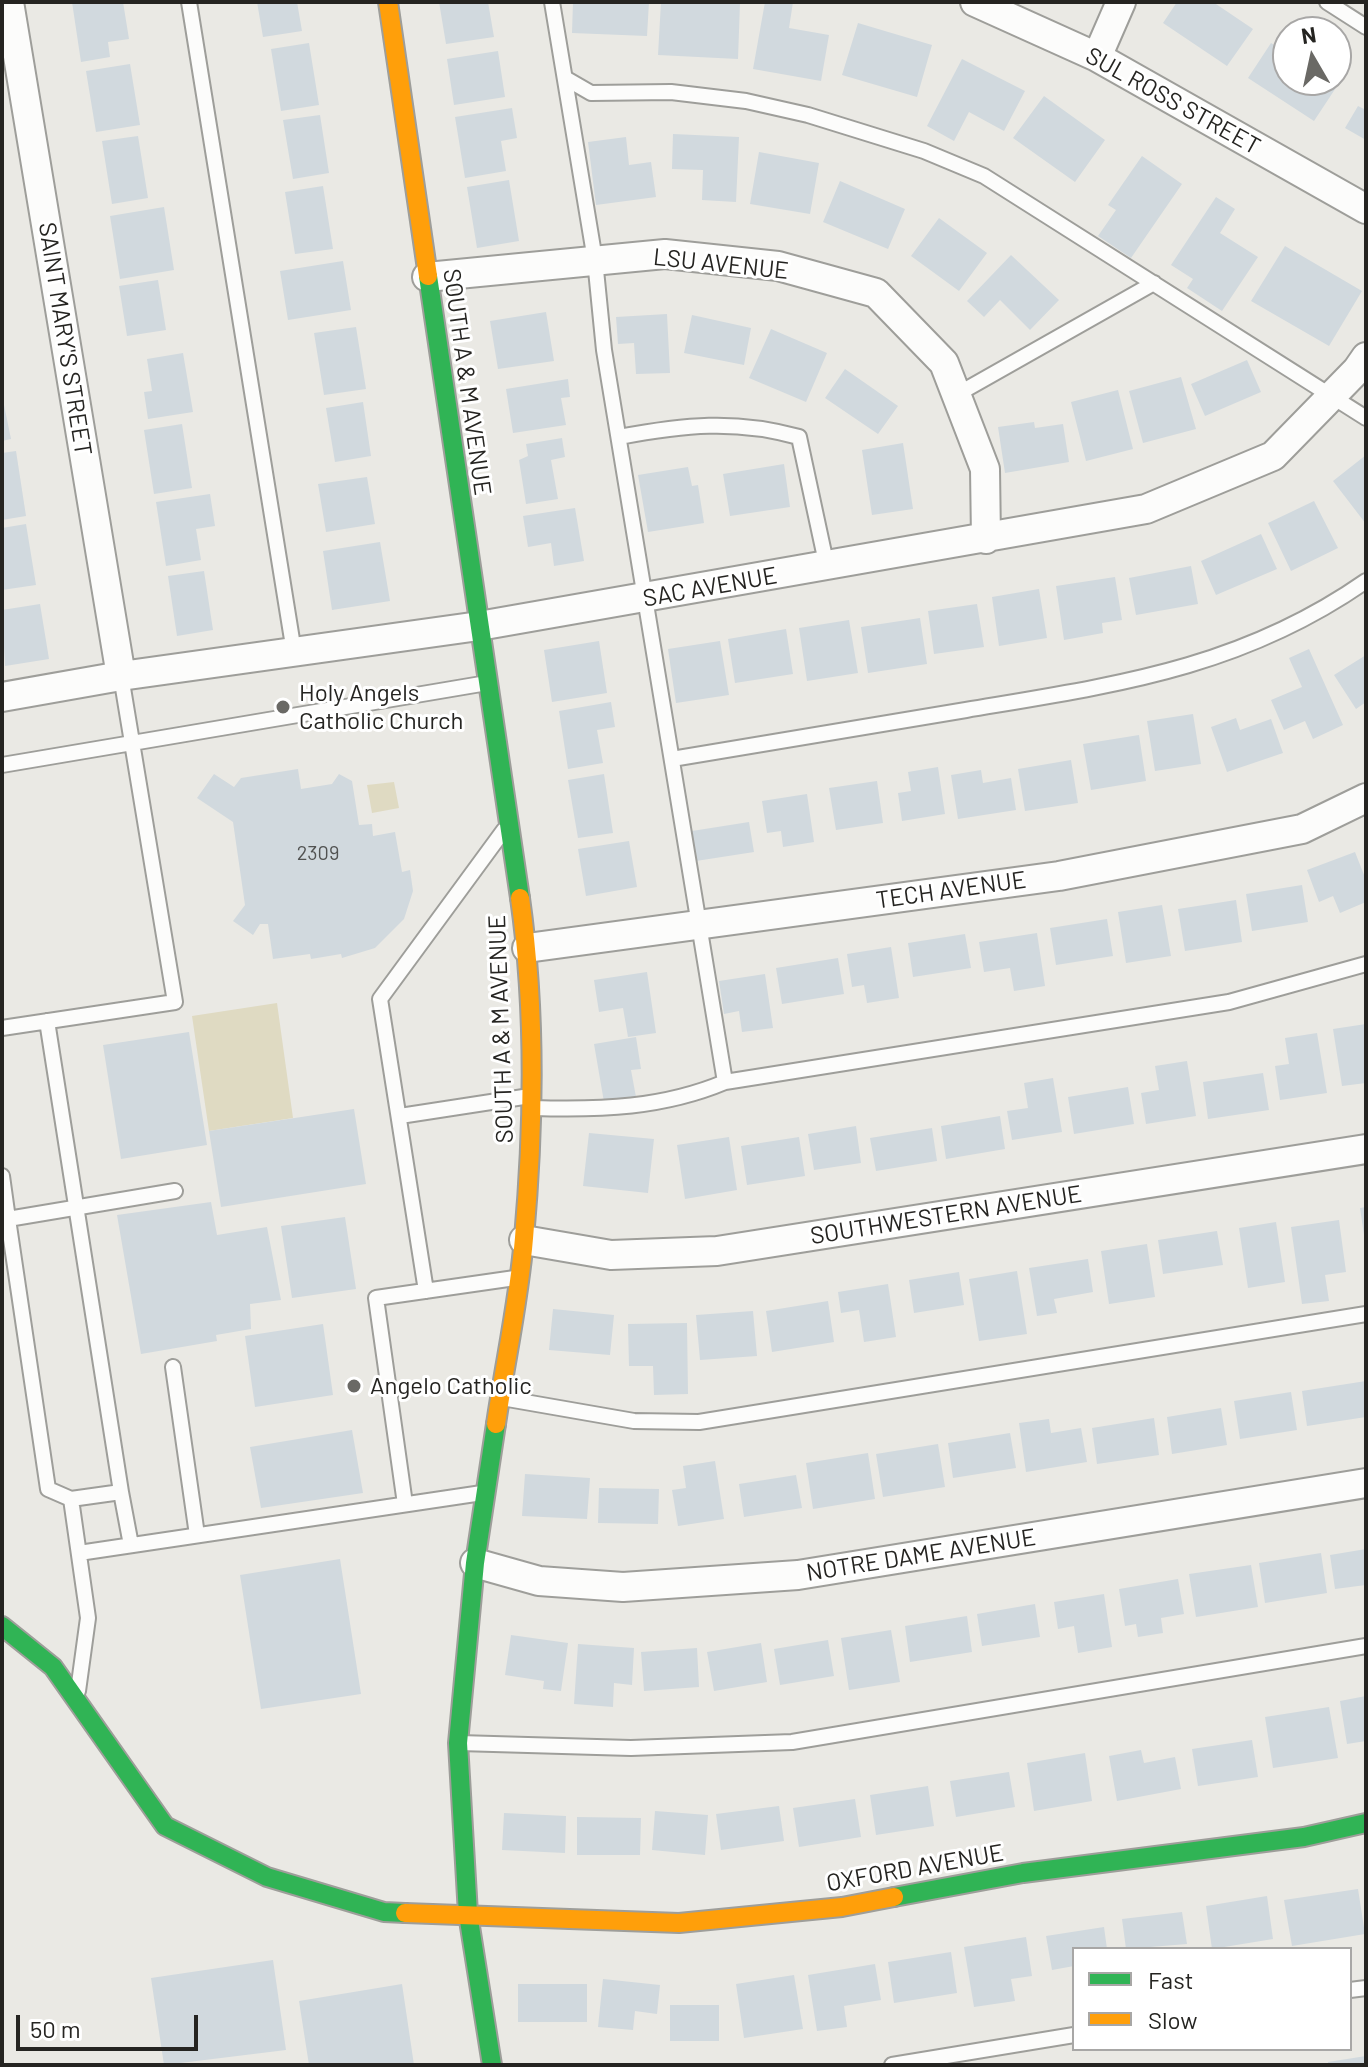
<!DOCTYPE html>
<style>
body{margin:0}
#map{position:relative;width:1368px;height:2067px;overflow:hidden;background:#eae9e4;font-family:Barlow,sans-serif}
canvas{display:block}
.frame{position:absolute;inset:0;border:4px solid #252421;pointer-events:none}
.legend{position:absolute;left:1072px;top:1947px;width:280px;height:104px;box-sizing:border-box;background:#fff;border:2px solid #a8a7a6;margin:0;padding:10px 14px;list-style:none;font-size:24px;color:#252421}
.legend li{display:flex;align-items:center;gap:16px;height:40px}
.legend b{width:40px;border:2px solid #a8a7a6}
.north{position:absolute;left:1272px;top:16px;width:80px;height:80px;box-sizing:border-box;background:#fff;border:2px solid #a8a7a6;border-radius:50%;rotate:351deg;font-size:22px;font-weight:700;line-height:32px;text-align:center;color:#252421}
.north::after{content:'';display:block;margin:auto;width:28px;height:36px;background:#6a6965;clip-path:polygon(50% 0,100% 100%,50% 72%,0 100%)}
.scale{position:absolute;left:16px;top:2015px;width:182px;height:36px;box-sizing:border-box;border:4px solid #252421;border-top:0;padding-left:10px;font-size:24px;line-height:28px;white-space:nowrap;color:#252421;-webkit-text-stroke:6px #fff;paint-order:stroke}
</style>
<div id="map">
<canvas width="1368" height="2067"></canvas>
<div class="frame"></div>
<ul class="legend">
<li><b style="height:10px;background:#30b455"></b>Fast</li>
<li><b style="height:10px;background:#ff9f0a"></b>Slow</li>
</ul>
<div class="north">N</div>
<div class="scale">50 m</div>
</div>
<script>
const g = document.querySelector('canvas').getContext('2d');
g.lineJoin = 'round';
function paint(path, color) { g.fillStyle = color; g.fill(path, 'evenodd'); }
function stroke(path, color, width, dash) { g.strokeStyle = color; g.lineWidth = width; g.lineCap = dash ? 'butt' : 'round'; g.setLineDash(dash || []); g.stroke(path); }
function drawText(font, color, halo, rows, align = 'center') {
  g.font = font + ' Barlow,sans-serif'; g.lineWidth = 6; g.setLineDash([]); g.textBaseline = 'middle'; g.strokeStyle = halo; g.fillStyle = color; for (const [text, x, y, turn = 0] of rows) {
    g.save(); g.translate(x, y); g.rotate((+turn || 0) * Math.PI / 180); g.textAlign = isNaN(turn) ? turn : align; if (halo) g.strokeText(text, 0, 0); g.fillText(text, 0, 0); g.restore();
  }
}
paint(new Path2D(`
 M394 782 399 808 372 813 367 785Z
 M277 1003 293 1118 209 1131 192 1016Z`), '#dfdac2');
paint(new Path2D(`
 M72 2H123L129 39 108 42 110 57 81 62Z
 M257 2H297L302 31 263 37Z
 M439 2H488L494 37 446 44Z
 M573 2H649L647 36 572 33Z
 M661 2 740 3 738 59 658 55Z
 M765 2H793L789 28 829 35 821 81 753 69Z
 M1177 2H1213L1253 29 1227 66 1163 23Z
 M858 23 932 45 917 97 842 75Z
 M309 43 319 105 281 111 271 49Z
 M1271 43 1288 54V80H1336V59L1349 68 1314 121 1248 78Z
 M498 51 505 97 454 105 447 59Z
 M962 59 1025 91 1004 131 969 112 954 141 927 126Z
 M130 64 140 125 96 132 86 71Z
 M1044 96 1105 140 1075 182 1013 138Z
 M1358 106 1366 110V140L1345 128Z
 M512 108 517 138 501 141 506 171 465 178 455 117Z
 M320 115 329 173 293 179 283 120Z
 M673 134 739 137 736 202 702 200 703 170 672 169Z
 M138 136 148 198 112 204 102 141Z
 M626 137 629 165 651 162 656 197 596 205 588 142Z
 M759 152 819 163 810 214 750 204Z
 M1142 156 1182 184 1131 258 1098 236 1116 210 1108 205Z
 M509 180 519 241 477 248 467 187Z
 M840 181 905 209 888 249 823 222Z
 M323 186 333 249 295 254 285 192Z
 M1216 197 1235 209 1220 233 1258 257 1222 311 1187 288 1193 279 1171 265Z
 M164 207 174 270 120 279 110 216Z
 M939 218 987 253 959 291 911 256Z
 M1285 246 1362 291 1329 346 1251 301Z
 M1011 255 1059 300 1030 330 1000 300 984 317 967 301Z
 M343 261 351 310 288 320 280 271Z
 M158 280 166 330 127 336 119 286Z
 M546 312 554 361 498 369 490 321Z
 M667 314 670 373 636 374 634 343 618 344 616 317Z
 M692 315 751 328 744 365 684 353Z
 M356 327 366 389 324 395 314 333Z
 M771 329 827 353 806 402 749 378Z
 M183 353 193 412 148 419 144 392 152 391 147 359Z
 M1247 360 1261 392 1205 416 1191 384Z
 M845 369 898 406 878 434 825 398Z
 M1181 377 1196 429 1143 443 1129 391Z
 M568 379 570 397 561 398 566 425 513 433 506 389Z
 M1118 390 1133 449 1086 461 1071 402Z
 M2 395 11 439 2 441Z
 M363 402 371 456 335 462 326 408Z
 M1034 422 1035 428 1063 424 1069 462 1005 473 998 427Z
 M182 424 192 488 154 494 144 430Z
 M562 438 565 457 551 460 558 499 526 504 519 460 528 456 526 444Z
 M903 443 913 509 872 515 862 450Z
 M16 451 26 516 2 520V453Z
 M1366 455V524L1333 481Z
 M784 464 790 507 730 516 723 474Z
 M688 467 692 486 698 485 704 523 648 532 638 475Z
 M367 477 375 524 326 532 318 484Z
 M210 494 215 526 196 529 201 560 166 566 156 502Z
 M1314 501 1338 548 1291 571 1268 523Z
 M575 508 584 561 554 566 551 543 528 547 523 516Z
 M26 524 36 585 2 590V528Z
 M1261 534 1277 569 1216 595 1201 561Z
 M380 542 390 601 332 610 323 551Z
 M1191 566 1198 604 1136 615 1129 578Z
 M204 571 213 630 177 636 168 576Z
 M1115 577 1122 620 1102 623 1103 633 1064 640 1056 586Z
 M1039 589 1047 638 999 646 992 597Z
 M40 604 49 659 5 666 2 610Z
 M977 604 984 647 934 654 928 611Z
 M920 618 927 664 868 673 861 627Z
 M849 620 858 673 807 681 799 628Z
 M786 629 793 674 735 683 728 639Z
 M599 641 607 693 552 702 544 650Z
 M720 641 729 695 676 703 668 649Z
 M1309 649 1343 725 1313 739 1305 721 1284 730 1271 700 1302 687 1289 658Z
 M1366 655V702L1356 709 1334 675Z
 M611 702 615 727 597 730 603 763 568 769 559 711Z
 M1193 714 1201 764 1155 771 1147 721Z
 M1236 718 1240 730 1271 719 1283 753 1227 772 1211 727Z
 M1139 735 1146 781 1091 790 1083 744Z
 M1071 760 1078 803 1025 811 1018 769Z
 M938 767 945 814 902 821 898 793 911 791 908 772Z
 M298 769 301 789 332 784 339 774 352 781 359 825 372 824 373 836 395 832 402 872 410 870 413 891 404 919 375 948 342 958 341 954 311 959 310 954 273 959 268 924H260L253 935 233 921 245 905 233 822 197 798 214 774 234 787 241 778Z
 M981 770 983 783 1011 778 1016 810 958 819 951 775Z
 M604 774 613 833 578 838 568 780Z
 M877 781 883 823 836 830 829 788Z
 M807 794 814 842 783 847 781 831 767 833 762 801Z
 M749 822 754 852 696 861 692 831Z
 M629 841 637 887 586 896 578 849Z
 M1355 852 1366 880V902L1340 913 1333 896 1319 902 1307 870Z
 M1302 885 1308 922 1252 931 1246 894Z
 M1236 900 1242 942 1185 951 1178 909Z
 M1162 905 1171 956 1126 963 1118 912Z
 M1107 919 1113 956 1056 965 1050 928Z
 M1037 933 1045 986 1014 991 1010 968 984 972 979 942Z
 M965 934 971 968 913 977 908 943Z
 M891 947 899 998 867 1003 864 985 852 987 847 954Z
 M838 958 844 994 782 1004 776 968Z
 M647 972 656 1033 628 1037 623 1008 599 1012 594 980Z
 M765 974 773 1028 742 1032 739 1011 724 1014 719 981Z
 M1366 1024V1083L1342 1086 1333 1029Z
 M189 1032 207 1145 121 1159 103 1045Z
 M1317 1033 1327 1093 1280 1100 1275 1066 1289 1064 1285 1038Z
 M636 1037 641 1069 631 1070 636 1097 604 1102 594 1044Z
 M1187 1061 1196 1116 1146 1124 1141 1093 1159 1090 1155 1066Z
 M1263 1073 1269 1110 1208 1119 1203 1082Z
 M1053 1078 1062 1132 1012 1140 1007 1111 1028 1108 1024 1083Z
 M1128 1087 1134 1124 1074 1134 1068 1097Z
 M354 1109 366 1184 221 1207 209 1131Z
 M1000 1116 1005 1149 946 1159 941 1126Z
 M856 1126 861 1163 814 1170 808 1134Z
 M932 1128 937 1161 876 1171 870 1138Z
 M589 1133 654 1139 648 1193 583 1186Z
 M729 1137 737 1190 685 1199 677 1145Z
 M799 1137 805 1176 747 1185 741 1146Z
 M211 1202 217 1235 267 1227 281 1300 250 1304 251 1329 216 1335 217 1341 141 1354 117 1215Z
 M1366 1207V1235H1364L1360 1208Z
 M345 1217 356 1289 292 1298 281 1226Z
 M1339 1220 1346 1272 1325 1275 1329 1301 1302 1304 1291 1227Z
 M1276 1222 1285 1282 1248 1288 1239 1228Z
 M1217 1231 1223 1265 1163 1274 1158 1240Z
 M1147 1244 1155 1297 1109 1304 1101 1251Z
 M1088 1259 1093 1292 1054 1299 1057 1313 1037 1316 1029 1268Z
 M1017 1271 1027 1334 979 1341 969 1279Z
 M959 1272 964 1305 914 1313 909 1280Z
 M888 1284 896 1337 864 1342 859 1310 841 1313 838 1292Z
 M828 1301 834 1342 772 1352 766 1311Z
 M553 1309 614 1315 610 1355 549 1350Z
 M753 1311 757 1356 700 1360 696 1315Z
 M687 1323 688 1394 654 1395 653 1366H629L628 1324Z
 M323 1324 333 1395 255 1407 245 1336Z
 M1366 1381V1417L1307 1426 1302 1391Z
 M1291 1392 1297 1430 1240 1439 1234 1401Z
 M1221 1408 1227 1445 1172 1454 1167 1417Z
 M1154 1418 1159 1455 1097 1464 1092 1428Z
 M1049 1419 1051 1433 1081 1428 1087 1462 1026 1472 1019 1423Z
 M352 1430 363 1493 261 1508 250 1447Z
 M1010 1433 1016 1468 953 1478 948 1443Z
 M938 1444 945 1487 883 1497 876 1454Z
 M868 1453 875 1499 813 1509 806 1463Z
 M715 1461 724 1519 678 1526 672 1490 686 1488 683 1466Z
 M525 1474 590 1478 587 1519 522 1516Z
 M796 1475 802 1508 744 1517 739 1484Z
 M599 1488 659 1489 658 1524 598 1523Z
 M1366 1549V1585L1335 1589 1330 1555Z
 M1321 1553 1327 1593 1265 1603 1259 1563Z
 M340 1559 361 1694 261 1709 240 1575Z
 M1251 1565 1258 1607 1196 1617 1189 1574Z
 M1178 1579 1184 1614 1161 1618 1163 1633 1138 1637 1136 1624 1125 1626 1119 1589Z
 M1104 1594 1112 1647 1078 1653 1074 1626 1058 1629 1054 1602Z
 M1035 1604 1040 1637 982 1646 977 1614Z
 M967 1616 972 1652 910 1662 905 1626Z
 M891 1630 900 1682 849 1690 841 1638Z
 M511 1635 568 1643 561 1691 543 1689 544 1681 505 1675Z
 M828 1640 834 1676 780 1685 774 1649Z
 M761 1643 767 1682 714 1691 707 1652Z
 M578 1644 634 1648 632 1685 614 1683 613 1707 574 1704Z
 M697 1648 699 1687 644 1691 641 1652Z
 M1366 1696V1741L1347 1744 1340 1701Z
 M1329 1707 1338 1758 1273 1768 1265 1717Z
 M1252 1740 1258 1777 1198 1786 1192 1749Z
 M1141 1750 1144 1763 1175 1757 1181 1789 1117 1801 1109 1756Z
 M1085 1753 1092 1801 1034 1811 1027 1763Z
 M1009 1772 1015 1807 956 1817 950 1781Z
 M928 1786 934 1826 876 1835 870 1795Z
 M855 1799 861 1837 799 1847 793 1808Z
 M779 1806 784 1841 721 1850 716 1814Z
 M655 1811 708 1815 705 1855 652 1850Z
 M504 1813 566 1816 565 1853 502 1850Z
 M577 1817 641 1818 640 1855H577Z
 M1358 1889 1365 1934 1292 1946 1284 1900Z
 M1267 1896 1273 1939 1212 1949 1206 1906Z
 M1182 1912 1187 1944 1126 1949 1122 1919Z
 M1104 1927 1107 1949H1074V1966L1052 1970 1046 1936Z
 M1026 1937 1032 1976 1011 1979 1015 2001 974 2007 964 1947Z
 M951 1952 957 1993 894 2003 888 1962Z
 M273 1960 286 2050 164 2065 151 1978Z
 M875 1964 881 2000 844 2006 847 2027 817 2031 808 1975Z
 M794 1975 803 2029 744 2038 736 1984Z
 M603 1979 660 1985 657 2014 635 2011 633 2030 598 2027Z
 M402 1984 414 2065H309L299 2001Z
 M518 1984H587V2022H518Z
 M670 2005H719V2041H670Z
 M1366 2056V2065H1328V2062Z`), '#d1d9de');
const lane = new Path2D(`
 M189 2 294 652
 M552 2 595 260 604 350 725 1082
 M1327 2 1366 27
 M565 78 591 93 671 92 746 101 808 115 924 151 984 176 1366 418
 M956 395 1154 283
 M619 437C683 425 735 419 799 437L827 567
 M672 759C770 743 868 726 966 710 1114 685 1240 669 1366 581
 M2 765 487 683
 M47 1021 121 1492 71 1499 88 1618 78 1691
 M2 1028 175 1002 121 676
 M534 1108C601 1110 663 1108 725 1082L1229 1002 1366 964
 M400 1116 530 1096
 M2 1176 8 1219 175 1191
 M8 1219 48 1489 71 1499
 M426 1291 380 999 504 830
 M173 1367 197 1535
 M502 1398 634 1421 699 1422 1366 1314
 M121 1492 131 1545
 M405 1504 376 1298 515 1278
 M79 1553 482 1493
 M459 1743 631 1748 792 1742 1366 1646
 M1350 1990 1366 1988
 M892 2065 1074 2035`);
const street = new Path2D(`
 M9 2 121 676
 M975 2 1097 57 1366 209
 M1097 57 1121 2
 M427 277 665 254 778 266 876 293 944 363 985 469 986 539
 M2 697 121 676 479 626 1146 509 1273 456 1357 370 1366 357
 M527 948 1059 876 1302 829 1366 798
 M524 1240 611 1255 717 1251 1366 1149
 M475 1563 539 1581 623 1587 798 1575 1366 1483`);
const fast = new Path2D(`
 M428 276 520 898
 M2 1626 53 1667 165 1826 267 1877 384 1912 405 1913
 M894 1897 1023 1873 1304 1837 1366 1823
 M492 2065 468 1914 458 1743 475 1563 496 1424`);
const slow = new Path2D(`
 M388 2 428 276
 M496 1424C505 1362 519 1300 524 1238 534 1126 536 1010 520 898
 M405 1913 679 1923 842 1907 894 1897`);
stroke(lane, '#9e9e9a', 18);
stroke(street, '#9e9e9a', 32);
stroke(fast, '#9e9e9a', 22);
stroke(slow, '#9e9e9a', 22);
stroke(lane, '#fcfcfb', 14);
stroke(street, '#fcfcfb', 28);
stroke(fast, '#30b455', 18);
stroke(slow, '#ff9f0a', 18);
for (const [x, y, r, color] of [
 [283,707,8,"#6a6965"],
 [354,1386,8,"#6a6965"]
]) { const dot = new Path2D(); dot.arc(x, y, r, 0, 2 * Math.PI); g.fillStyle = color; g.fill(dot); stroke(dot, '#fff', 3); }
drawText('20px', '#515251', null, [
 ["2309",318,853]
]);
drawText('24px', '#252421', '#fff', [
 ["SUL ROSS STREET",1173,101,29],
 ["LSU AVENUE",721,264,6],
 ["SAINT MARY'S STREET",65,339,81],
 ["SOUTH A & M AVENUE",467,382,82],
 ["SAC AVENUE",710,587,-10],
 ["TECH AVENUE",951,890,-8],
 ["SOUTH A & M AVENUE",501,1029,-92],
 ["SOUTHWESTERN AVENUE",946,1215,-9],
 ["NOTRE DAME AVENUE",921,1555,-9],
 ["OXFORD AVENUE",915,1868,-10]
]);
drawText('24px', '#252421', '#fff', [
 ["Holy Angels",299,693],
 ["Catholic Church",299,721],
 ["Angelo Catholic",370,1386]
], 'left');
</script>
